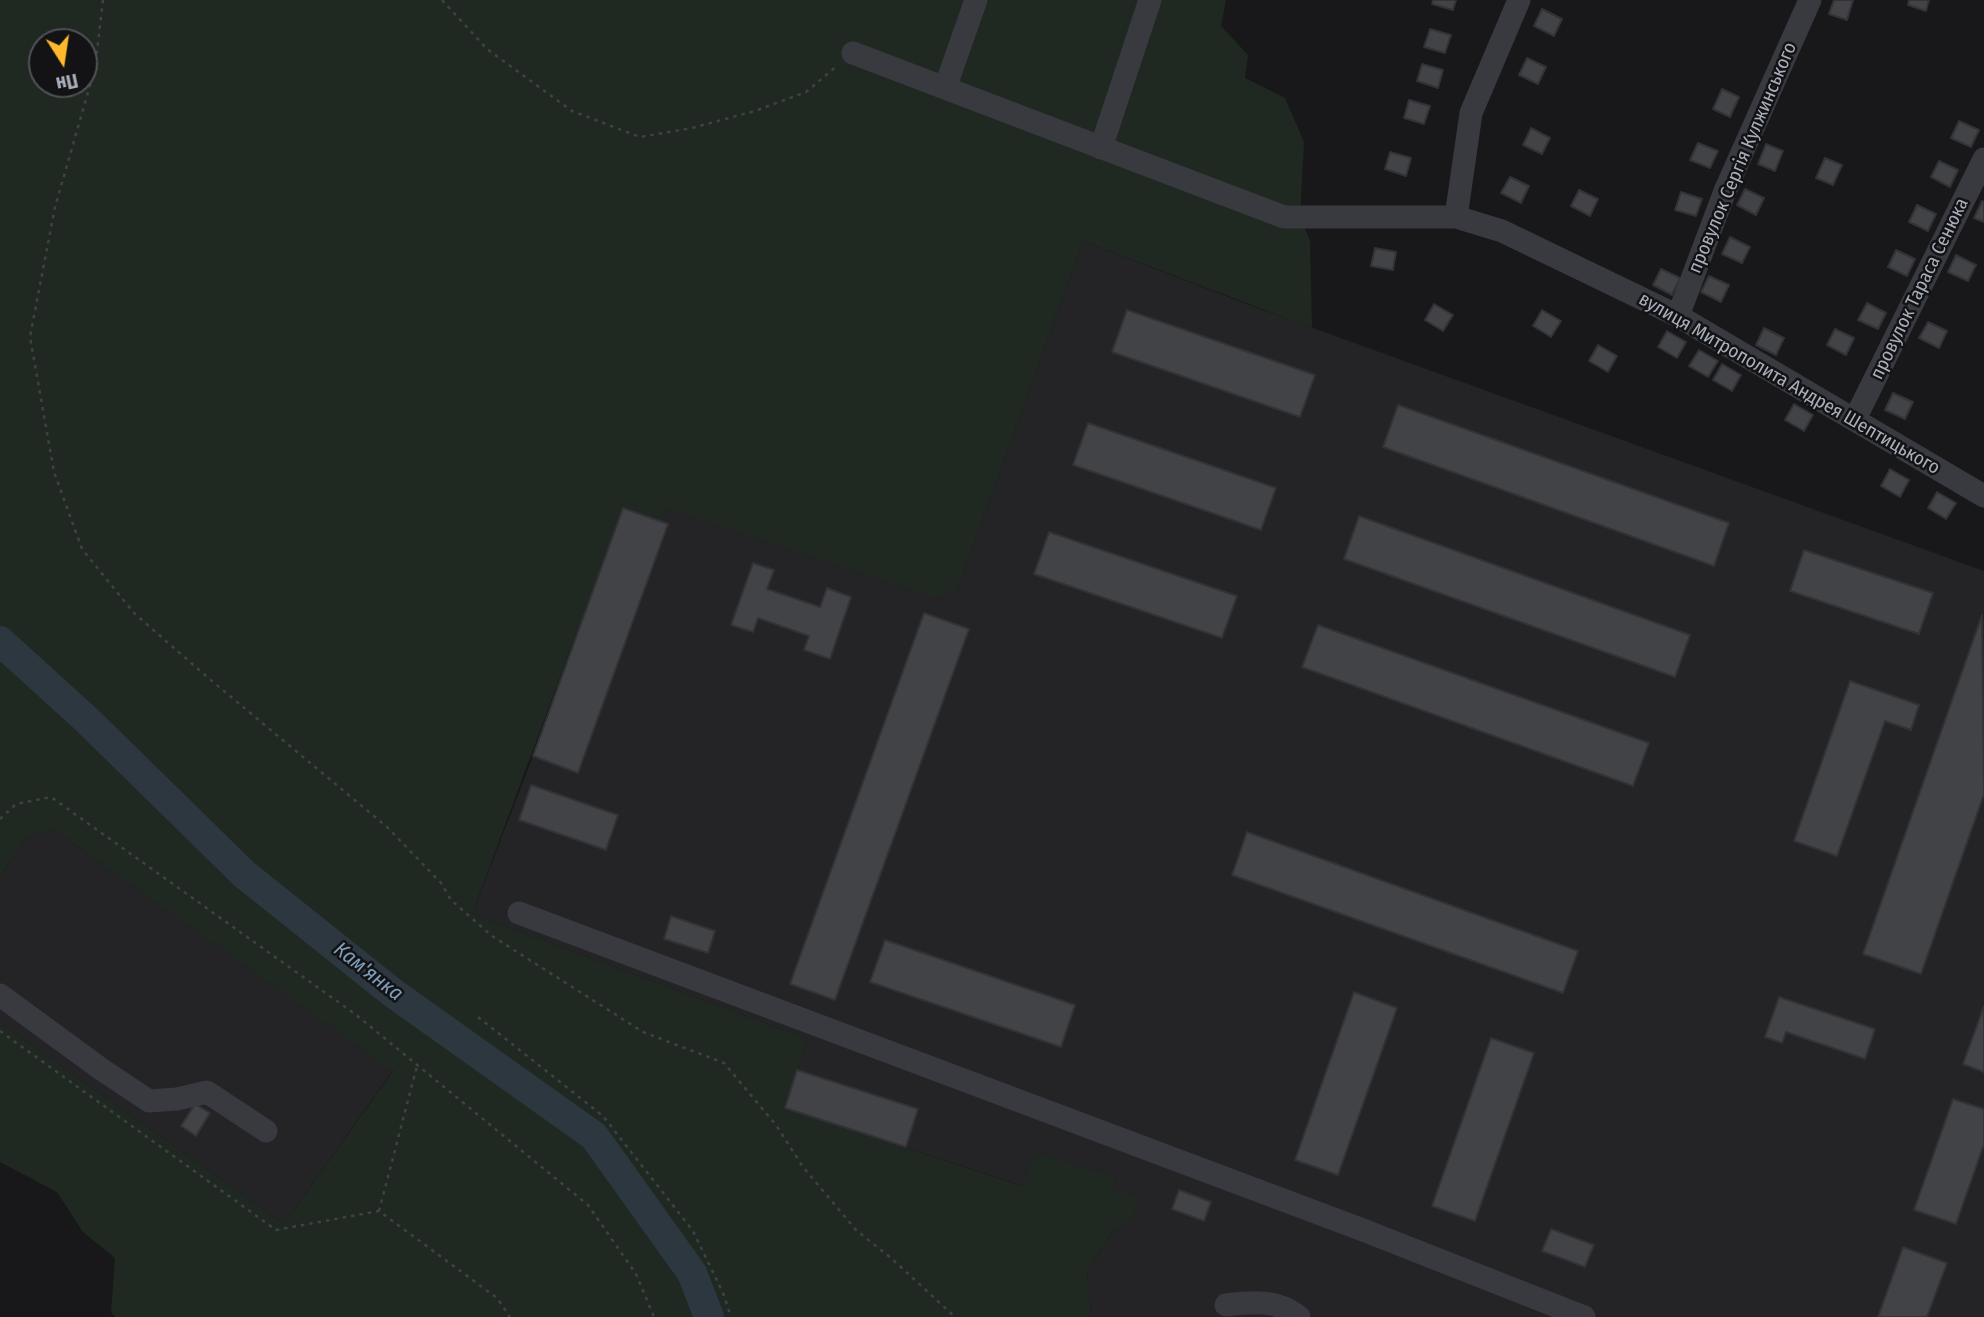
<!DOCTYPE html>
<meta charset="utf-8">
<style>
body{margin:0}
#map{position:relative;width:1984px;height:1317px;overflow:hidden;background:#18181a;font-family:"Fira Sans Condensed",sans-serif}
canvas{display:block}
.north{position:absolute;left:28px;top:28px;width:70px;height:70px;box-sizing:border-box;background:#131315;border:2px solid #4f5157;border-radius:50%;rotate:168deg;font-size:19px;font-weight:700;line-height:28px;text-align:center;color:#a9aebb}
.north::after{content:'';display:block;margin:auto;width:24px;height:32px;background:#ffb92b;clip-path:polygon(50% 0,100% 100%,50% 72%,0 100%)}
</style>
<div id="map">
<canvas width="1984" height="1317"></canvas>
<div class="north">Пн</div>
</div>
<script>
const g = document.querySelector('canvas').getContext('2d');
g.lineJoin = 'round';
function paint(path, color) { g.fillStyle = color; g.fill(path, 'evenodd'); }
function stroke(path, color, width, dash) { g.strokeStyle = color; g.lineWidth = width; g.lineCap = dash ? 'butt' : 'round'; g.setLineDash(dash || []); g.stroke(path); }
function drawText(font, color, halo, rows, align = 'center') {
  g.font = font + ' "Fira Sans Condensed",sans-serif'; g.lineWidth = 5; g.setLineDash([]); g.textBaseline = 'middle'; g.strokeStyle = halo; g.fillStyle = color; for (const [text, x, y, turn = 0] of rows) {
    g.save(); g.translate(x, y); g.rotate((+turn || 0) * Math.PI / 180); g.textAlign = isNaN(turn) ? turn : align; if (halo) g.strokeText(text, 0, 0); g.fillText(text, 0, 0); g.restore();
  }
}
paint(new Path2D(`
 M1083 241 1244 303 1984 571V1317H1091L1087 1272 1113 1230 1112 1190 1116 1177 1023 1186 785 1108 808 1039 472 914 533 756 623 508 661 522 667 508 958 588Z
 M53 829 393 1070 284 1224 0 1023V876L27 838Z`), '#242427');
paint(new Path2D(`
 M0 0H1226L1221 26 1248 55 1245 78 1285 98 1304 142 1300 218 1310 240 1312 328 1083 241 958 588 936 598 667 508 662 522 623 508 472 914 808 1039 785 1108 1022 1186 1036 1153 1116 1177 1113 1190 1136 1197 1133 1220 1113 1230 1087 1272 1091 1317H115L111 1312 115 1258 83 1232 57 1192 0 1162V1023L284 1224 393 1071 53 829 27 838 0 876ZM42 42H84V84H42Z`), '#1f2921');
stroke(new Path2D(`
 M0 641 88 721 244 874 393 993 594 1136 692 1273 709 1317`), '#2c3740', 30);
const building = new Path2D(`
 M1433 0H1456L1453 10 1432 4Z
 M1834 0H1853L1847 20 1829 14Z
 M1909 0H1929L1926 11 1908 5Z
 M1542 9 1562 19 1554 36 1534 26Z
 M1430 29 1451 35 1445 53 1424 47Z
 M1527 58 1546 67 1538 84 1519 75Z
 M1422 64 1443 70 1438 88 1417 81Z
 M1722 89 1739 97 1730 117 1713 109Z
 M1409 100 1430 106 1424 124 1404 118Z
 M1959 121 1979 130 1971 147 1951 138Z
 M1531 128 1550 138 1542 154 1523 145Z
 M1698 143 1718 151 1710 168 1690 160Z
 M1766 144 1783 151 1775 171 1758 164Z
 M1390 152 1411 158 1406 176 1385 169Z
 M1825 158 1842 165 1833 185 1816 178Z
 M1939 161 1958 170 1950 187 1931 177Z
 M1510 177 1529 186 1521 203 1501 193Z
 M1745 189 1764 198 1756 215 1737 205Z
 M1579 190 1598 199 1590 216 1571 206Z
 M1681 192 1702 199 1696 216 1675 210Z
 M1982 201 1984 202V222L1974 218Z
 M1917 205 1936 214 1928 231 1909 222Z
 M1730 237 1750 247 1742 263 1722 254Z
 M1375 248 1396 252 1393 270 1371 266Z
 M1896 250 1915 259 1907 276 1888 267Z
 M1956 255 1976 265 1968 281 1948 272Z
 M1661 269 1680 278 1672 295 1653 285Z
 M1709 276 1729 285 1721 302 1701 292Z
 M1867 303 1886 313 1878 329 1858 320Z
 M1434 304 1453 315 1443 331 1425 320Z
 M1127 310 1315 375 1300 417 1112 352Z
 M1542 310 1561 321 1551 337 1533 326Z
 M1928 322 1947 331 1939 348 1919 338Z
 M1764 328 1784 338 1776 355 1756 345Z
 M1835 329 1854 338 1846 355 1827 345Z
 M1667 331 1686 342 1677 358 1658 347Z
 M1598 345 1617 356 1608 372 1589 361Z
 M1699 350 1718 361 1708 377 1689 366Z
 M1722 364 1741 375 1732 391 1713 380Z
 M1893 393 1913 402 1905 419 1885 410Z
 M1794 404 1813 415 1804 431 1785 420Z
 M1398 405 1729 523 1714 566 1383 447Z
 M1088 423 1276 488 1261 530 1073 465Z
 M1890 469 1909 480 1900 497 1881 486Z
 M1937 492 1956 503 1946 519 1928 508Z
 M623 508 668 524 578 773 533 756Z
 M1359 516 1690 635 1675 677 1344 559Z
 M1049 532 1237 596 1222 638 1034 574Z
 M1804 550 1933 593 1919 634 1790 591Z
 M753 563 774 570 767 589 820 607 827 588 851 597 830 659 804 650 809 636 758 618 753 632 731 625Z
 M924 613 969 629 835 1000 790 984Z
 M1982 615 1984 794 1921 974 1863 954Z
 M1318 625 1649 743 1633 786 1302 667Z
 M1850 681 1919 705 1911 730 1885 721 1837 856 1794 841Z
 M531 785 618 815 606 850 519 820Z
 M1247 832 1578 951 1563 993 1232 875Z
 M671 916 715 931 708 953 664 939Z
 M885 940 1075 1005 1061 1047 870 982Z
 M1354 992 1397 1008 1338 1175 1295 1160Z
 M1779 997 1875 1029 1865 1059 1786 1032 1782 1043 1765 1037Z
 M1984 1006V1072L1963 1064Z
 M1491 1038 1534 1053 1475 1221 1432 1206Z
 M797 1070 918 1109 906 1147 785 1108Z
 M1953 1099 1984 1109V1144L1956 1224 1914 1210Z
 M195 1104 210 1113 196 1136 181 1126Z
 M1179 1190 1211 1202 1204 1221 1172 1209Z
 M1551 1229 1594 1245 1585 1267 1542 1251Z
 M1903 1247 1947 1263 1927 1317H1878Z`);
paint(building, '#424347');
stroke(building, '#323237', 2);
stroke(new Path2D(`
 M103 0 95 68 55 207 30 337 54 472 82 549 134 613 206 676 387 827 441 883 451 900 492 936 643 1032 724 1063 776 1125 803 1167 856 1230 891 1258 955 1317
 M442 0 487 49 572 111 640 137 692 128 755 111 806 92 838 65
 M0 819 16 804 51 797 355 1014 588 1205 636 1274 654 1317
 M478 1017 603 1116 693 1231 723 1293 731 1317
 M0 1031 276 1230 379 1211 497 1298 510 1317
 M379 1211 417 1066`), '#3e4147', 2.5, [3.5, 5]);
stroke(new Path2D(`
 M1519 0 1471 113 1456 217 1502 231 1678 316 1984 496
 M853 53 1284 217H1456
 M945 88 976 0
 M1101 148 1150 0
 M1678 316 1725 191 1810 0
 M1855 419 1984 159
 M519 913 1363 1230 1584 1317
 M0 995 101 1069 149 1101 177 1099 207 1092 266 1131
 M1226 1305C1251 1302 1278 1299 1299 1317`), '#383a40', 23);
drawText('19px', '#a9aebb', '#131315', [
 ["провулок Сергія Кулжинського",1743,158,-67],
 ["провулок Тараса Сенюка",1920,289,-64],
 ["вулиця Митрополита Андрея Шептицького",1789,384,30]
]);
drawText('italic 21px', '#7d9db9', '#131315', [
 ["Кам'янка",368,972,38]
]);
</script>
